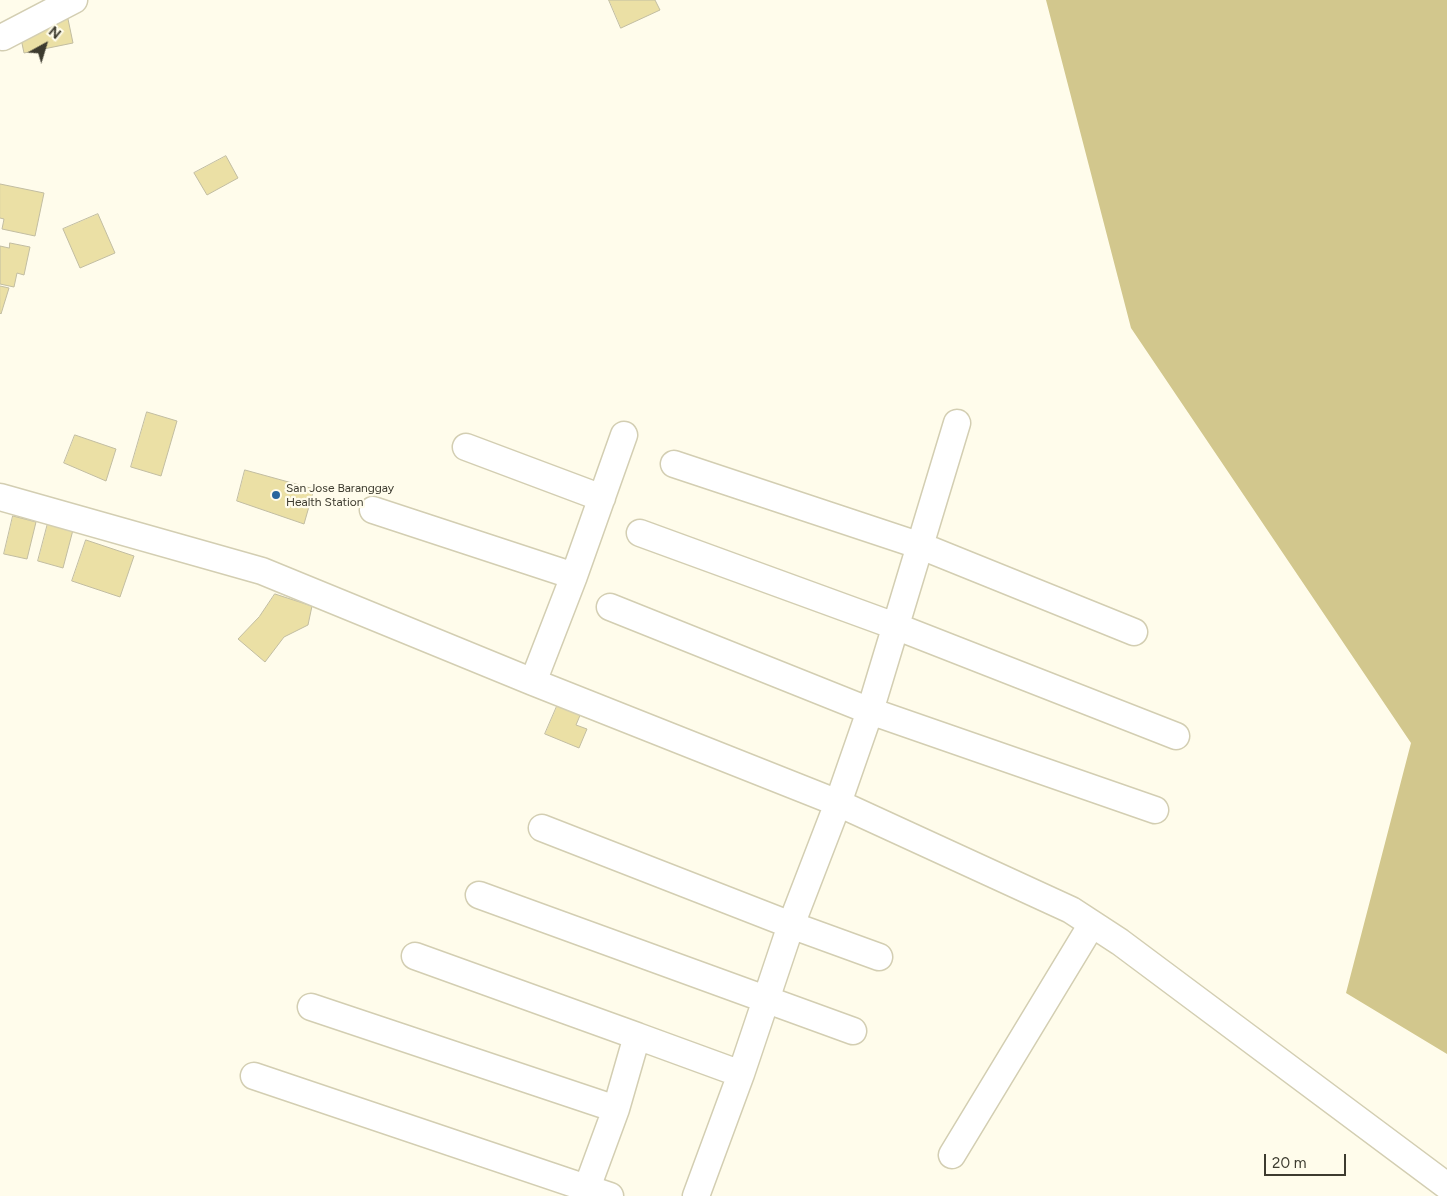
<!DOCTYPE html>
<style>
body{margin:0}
#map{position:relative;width:1447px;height:1196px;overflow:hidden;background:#fffceb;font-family:Figtree,sans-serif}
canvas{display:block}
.north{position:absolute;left:20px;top:20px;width:50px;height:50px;-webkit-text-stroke:4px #fffceb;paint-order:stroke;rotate:39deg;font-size:14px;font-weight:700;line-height:20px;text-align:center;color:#3d3b2f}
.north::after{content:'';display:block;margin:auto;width:18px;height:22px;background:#3d3b2f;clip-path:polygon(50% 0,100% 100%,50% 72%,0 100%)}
.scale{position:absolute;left:1264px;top:1154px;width:82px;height:22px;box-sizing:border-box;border:2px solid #3d3b2f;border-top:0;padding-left:6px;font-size:15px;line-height:18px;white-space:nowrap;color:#3d3b2f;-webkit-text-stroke:4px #fffceb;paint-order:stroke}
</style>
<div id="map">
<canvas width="1447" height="1196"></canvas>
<div class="north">N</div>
<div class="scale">20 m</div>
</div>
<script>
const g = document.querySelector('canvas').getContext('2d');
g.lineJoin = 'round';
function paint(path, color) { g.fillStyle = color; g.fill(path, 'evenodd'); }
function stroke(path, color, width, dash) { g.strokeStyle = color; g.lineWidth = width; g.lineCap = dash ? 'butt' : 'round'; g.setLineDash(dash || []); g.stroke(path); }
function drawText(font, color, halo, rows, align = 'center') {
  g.font = font + ' Figtree,sans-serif'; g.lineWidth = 4.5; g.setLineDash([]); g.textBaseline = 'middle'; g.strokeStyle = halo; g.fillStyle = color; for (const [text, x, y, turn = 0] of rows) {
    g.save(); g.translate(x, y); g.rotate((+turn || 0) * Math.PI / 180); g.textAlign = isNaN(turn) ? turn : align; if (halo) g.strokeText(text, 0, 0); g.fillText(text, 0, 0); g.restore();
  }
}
paint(new Path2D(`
 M1046 0H1447V1054L1346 993 1411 743 1131 328Z`), '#d2c78d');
const building = new Path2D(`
 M609 0H655L660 10 621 28Z
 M68 19 73 43 24 53 19 29Z
 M226 156 238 178 207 195 194 173Z
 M0 184 44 193 35 236 2 229 4 219 0 218Z
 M98 214 115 253 80 268 63 229Z
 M10 243 30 247 24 275 17 273 14 287 0 284V246L9 248Z
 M0 286 9 288 1 314 0 313Z
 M147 412 177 421 161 476 131 467Z
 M75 435 116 449 106 481 64 463Z
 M245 470 314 489 304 524 237 501Z
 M13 516 36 522 27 559 4 554Z
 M48 523 73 530 63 568 38 561Z
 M86 540 134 556 120 597 72 581Z
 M275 594 312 606 308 625 284 637 265 662 238 639 259 617Z
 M558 704 581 713 576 725 587 729 579 748 545 734Z`);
paint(building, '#ebe0a5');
stroke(building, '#c2bda1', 1);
const minor = new Path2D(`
 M3 37 74 0
 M466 447 602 498
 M674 464 921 546 1134 632
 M0 497 262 571 533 682 838 803 1071 910 1120 942 1447 1186
 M373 510 574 576
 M640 533 895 626 1176 736
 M610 607 870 711 1155 810
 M533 682 574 576 624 435
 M542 828 791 925 879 957
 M479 895 853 1031
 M415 956 637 1036
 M311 1007 616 1109 637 1036 741 1074
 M254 1076 610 1196
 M952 1155 1092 924
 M584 1196 616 1109
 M696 1196 741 1074 791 925 838 803 870 711 957 423`);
stroke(minor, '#d3ceb2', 29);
stroke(minor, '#fff', 26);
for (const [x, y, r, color] of [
 [276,495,5,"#29669d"]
]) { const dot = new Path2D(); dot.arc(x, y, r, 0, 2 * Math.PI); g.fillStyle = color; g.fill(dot); stroke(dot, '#fffceb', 2); }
drawText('12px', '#3d3b2f', '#fffceb', [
 ["San Jose Baranggay",286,488],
 ["Health Station",286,502]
], 'left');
</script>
